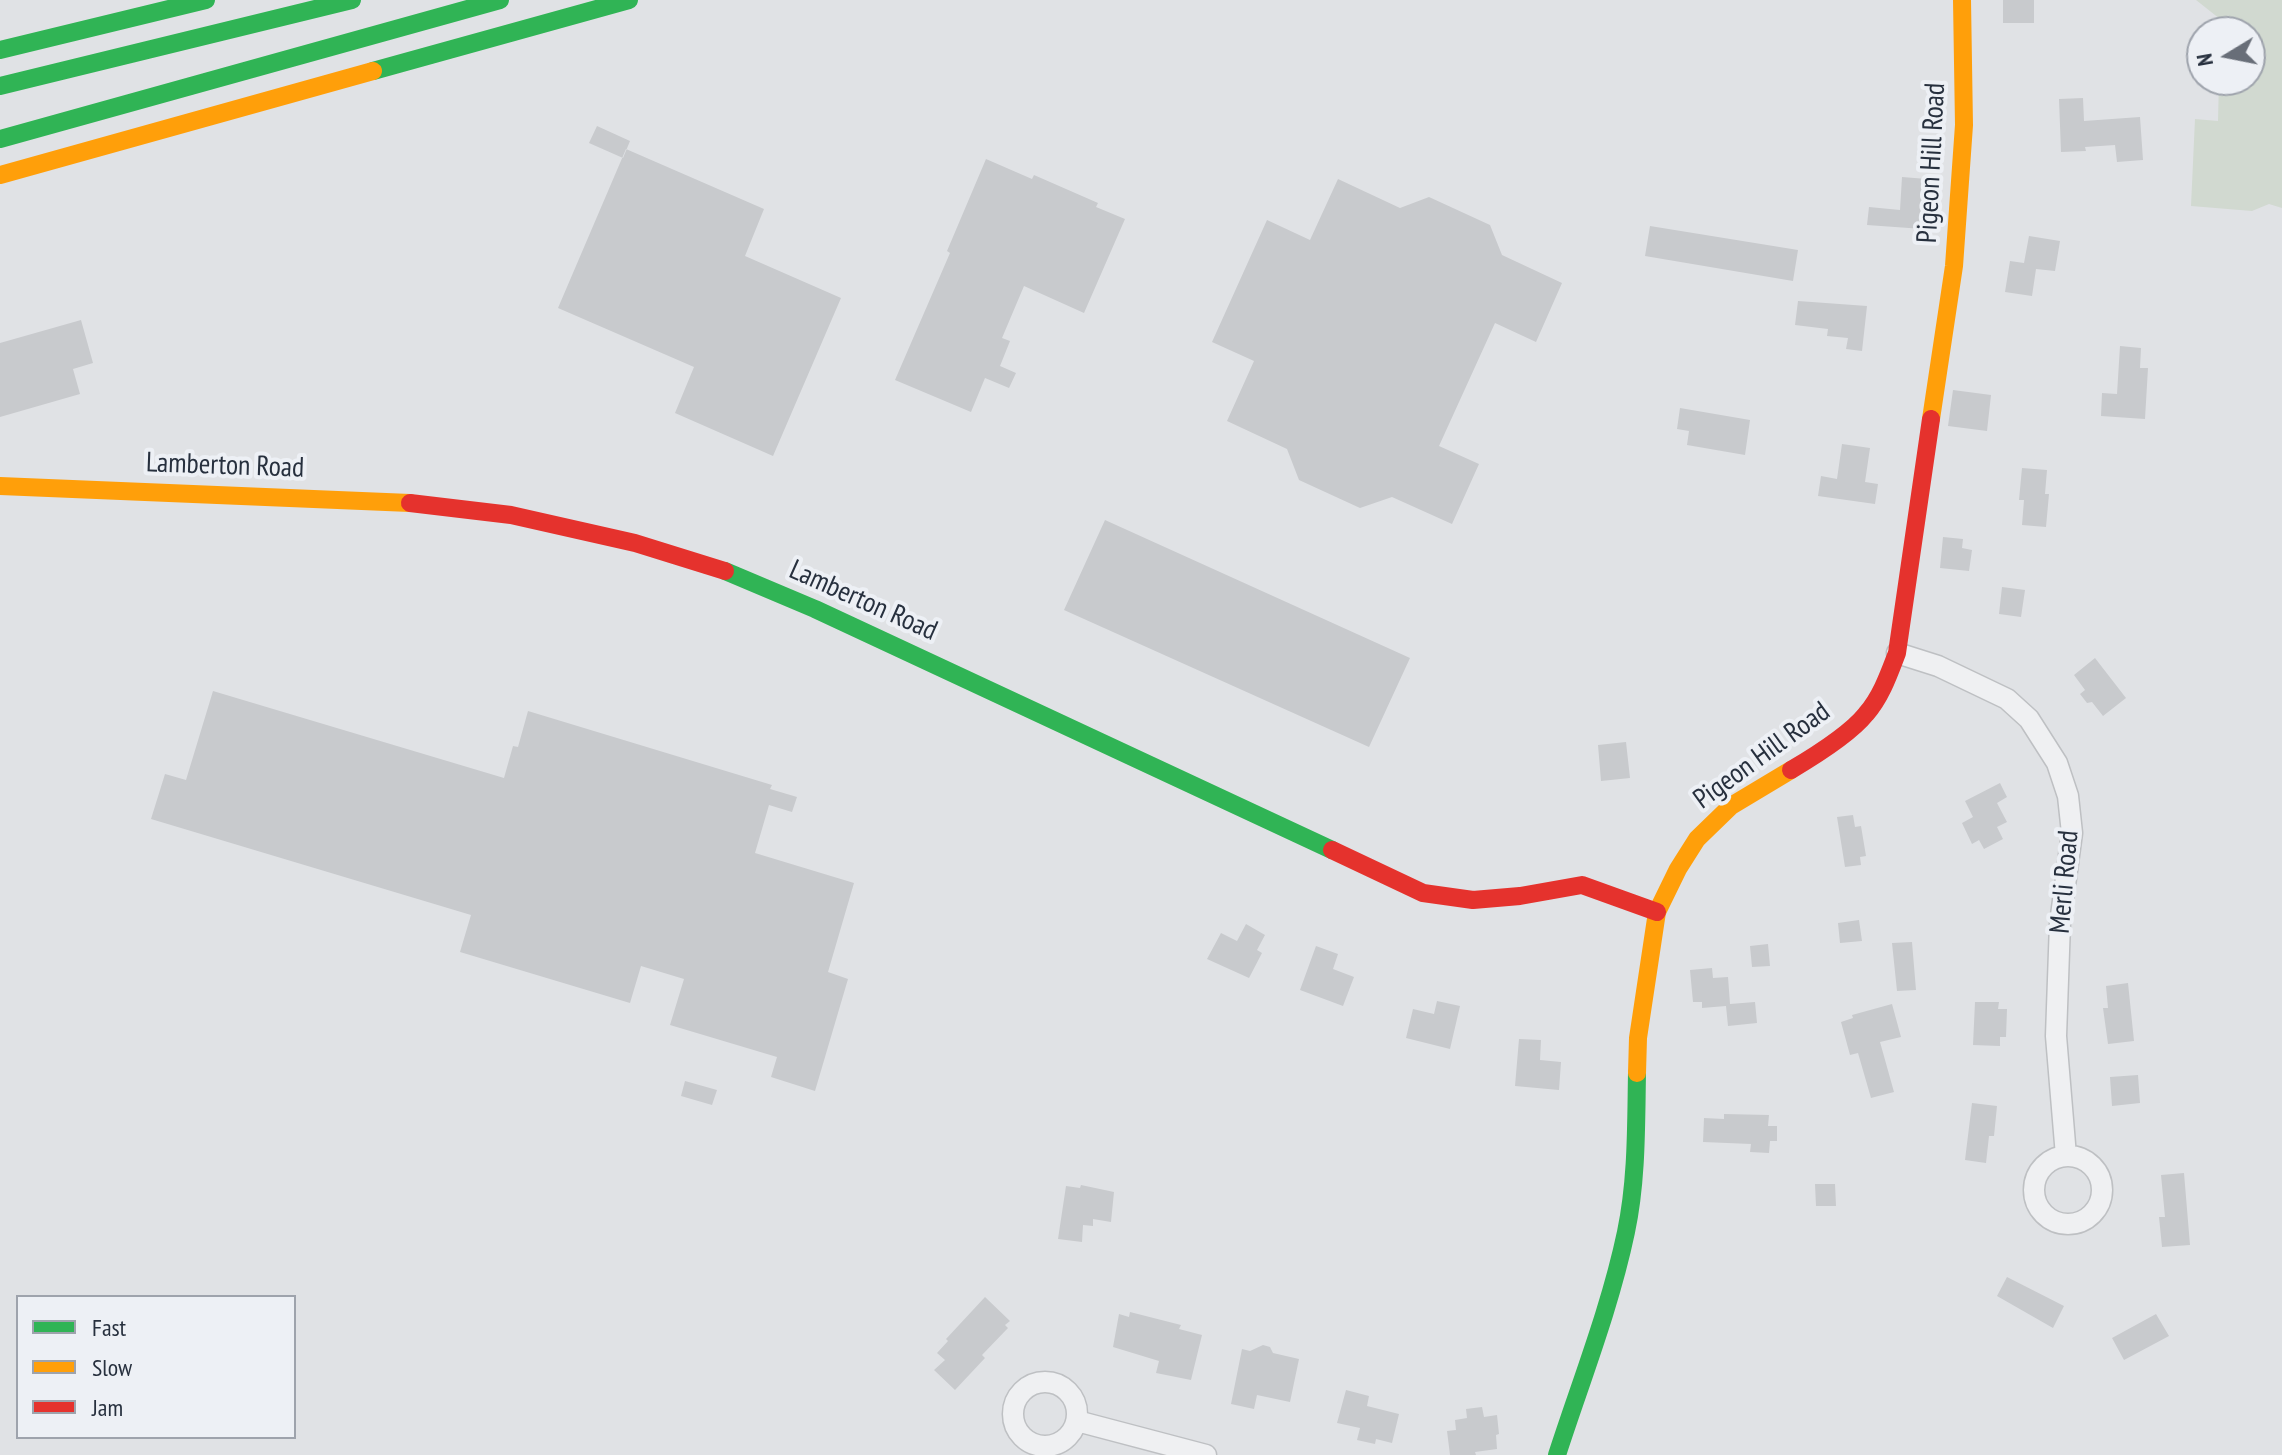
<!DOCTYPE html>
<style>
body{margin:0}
#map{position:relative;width:2282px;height:1455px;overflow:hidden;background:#e0e2e5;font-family:"PT Sans Narrow",sans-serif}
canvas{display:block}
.legend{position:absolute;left:16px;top:1295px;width:280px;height:144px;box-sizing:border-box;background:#edf0f5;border:2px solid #9ea3ac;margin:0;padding:10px 14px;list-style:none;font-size:24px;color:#27303e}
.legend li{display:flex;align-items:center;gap:16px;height:40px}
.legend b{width:40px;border:2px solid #9ea3ac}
.north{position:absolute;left:2186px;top:16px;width:80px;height:80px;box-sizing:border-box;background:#edf0f5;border:2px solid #9ea3ac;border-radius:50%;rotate:260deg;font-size:22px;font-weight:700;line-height:32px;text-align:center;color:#27303e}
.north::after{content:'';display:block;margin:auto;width:28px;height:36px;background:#686e78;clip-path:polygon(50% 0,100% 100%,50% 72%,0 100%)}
</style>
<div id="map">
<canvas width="2282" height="1455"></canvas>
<ul class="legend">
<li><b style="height:10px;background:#30b455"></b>Fast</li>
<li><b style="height:10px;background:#ff9f0a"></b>Slow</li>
<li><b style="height:10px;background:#e5322d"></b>Jam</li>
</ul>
<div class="north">N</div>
</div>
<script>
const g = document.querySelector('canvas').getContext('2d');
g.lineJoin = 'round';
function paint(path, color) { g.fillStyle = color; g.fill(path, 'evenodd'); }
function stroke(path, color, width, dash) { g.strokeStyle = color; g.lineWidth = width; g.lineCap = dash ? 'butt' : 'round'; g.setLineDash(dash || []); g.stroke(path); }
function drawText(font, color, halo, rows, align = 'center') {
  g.font = font + ' "PT Sans Narrow",sans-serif'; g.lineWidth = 8; g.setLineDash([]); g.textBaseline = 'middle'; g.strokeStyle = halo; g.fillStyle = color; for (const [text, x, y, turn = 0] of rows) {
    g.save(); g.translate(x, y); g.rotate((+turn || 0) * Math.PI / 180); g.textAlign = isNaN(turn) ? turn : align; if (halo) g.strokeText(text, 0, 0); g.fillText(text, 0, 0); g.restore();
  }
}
paint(new Path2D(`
 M2196 0H2282V208L2269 204 2252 211 2191 206 2195 119 2218 121 2219 80H2250V32H2220V19Z`), '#d1d9d0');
paint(new Path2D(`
 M2003 0H2034V23H2003Z
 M2083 98 2084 121 2140 117 2143 160 2117 162 2115 145 2085 147 2086 151 2061 152 2059 99Z
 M597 126 630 141 623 158 589 143Z
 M626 149 764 209 745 256 841 298 773 456 675 413 694 367 558 308Z
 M986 159 1032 179 1034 175 1098 203 1096 207 1125 219 1084 313 1024 286 1002 338 1010 341 1000 366 1016 373 1009 388 985 378 971 412 895 380 950 253 947 251Z
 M1902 177 1927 179 1923 229 1867 225 1869 207 1900 210Z
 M1338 179 1400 208 1429 197 1490 225 1502 255 1562 283 1536 342 1495 323 1439 446 1479 464 1452 524 1392 497 1360 508 1299 480 1287 449 1227 421 1254 361 1212 342 1267 220 1310 240Z
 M1650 226 1798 250 1793 281 1645 256Z
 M2029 236 2060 241 2055 271 2036 269 2032 296 2005 292 2010 261 2024 263Z
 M1798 301 1867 306 1862 351 1846 349 1848 338 1827 336 1828 329 1795 325Z
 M81 320 93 363 73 369 80 394 0 417V343Z
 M2120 346 2141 348 2140 368H2148L2145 419 2101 416 2102 393 2117 394Z
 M1953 390 1991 395 1987 431 1948 426Z
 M1680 408 1750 420 1745 455 1687 445 1689 431 1677 429Z
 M1842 444 1870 448 1865 482 1878 484 1875 504 1818 496 1821 476 1837 479Z
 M2022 468 2047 470 2045 494H2049L2046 527 2022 525 2024 500H2019Z
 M1105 520 1410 658 1369 747 1064 610Z
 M1943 537 1963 539 1962 548 1972 550 1969 571 1940 568Z
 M2002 587 2025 590 2021 617 1999 614Z
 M2095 658 2126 698 2103 716 2092 702 2087 703 2080 694 2085 690 2074 675Z
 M213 691 504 778 513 746 518 747 528 711 772 785 770 789 797 797 792 812 769 805 755 853 854 883 828 972 848 979 815 1091 771 1077 777 1057 670 1025 684 979 641 966 630 1003 460 952 471 915 151 819 165 774 186 780Z
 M1626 742 1630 778 1601 781 1598 745Z
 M2000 783 2007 797 1997 803 2007 822 1997 827 2003 839 1984 849 1979 840 1972 844 1962 823 1973 817 1965 801Z
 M1853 815 1855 827 1861 826 1866 856 1860 857 1861 865 1845 867 1837 817Z
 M1859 920 1862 941 1840 943 1838 923Z
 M1246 924 1265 935 1257 950 1262 953 1249 978 1207 959 1221 933 1237 941Z
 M1912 942 1916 990 1897 991 1892 943Z
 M1768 944 1770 966 1752 967 1750 946Z
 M1316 946 1338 954 1333 969 1354 977 1343 1006 1300 990Z
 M1712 968 1713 978 1728 977 1730 1004 1755 1002 1757 1023 1728 1026 1726 1006 1702 1008V1002H1693L1690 970Z
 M2128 983 2134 1041 2108 1044 2103 1008H2108L2106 986Z
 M1437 1001 1460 1006 1450 1049 1406 1038 1413 1009 1434 1014Z
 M1975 1002H1999L1998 1009H2007L2006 1037H2000V1046L1973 1045Z
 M1892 1004 1901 1037 1880 1042 1894 1092 1871 1098 1858 1053 1850 1055 1841 1022 1853 1018 1852 1015Z
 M1519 1039 1541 1040 1540 1060 1561 1062 1559 1090 1515 1086Z
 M2138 1075 2140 1103 2112 1106 2110 1077Z
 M685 1081 717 1090 712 1105 681 1096Z
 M1972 1103 1997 1106 1994 1136H1989L1986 1163 1965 1160Z
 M1724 1114 1769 1115 1768 1126H1777V1141H1770L1769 1153 1750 1152 1751 1144 1703 1142 1704 1118 1724 1119Z
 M2184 1173 2190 1245 2162 1247 2159 1217H2165L2161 1175Z
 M1815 1184H1835L1836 1206H1816Z
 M1081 1185 1114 1192 1111 1222 1093 1219V1226L1083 1225 1082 1242 1058 1239 1066 1186 1080 1188Z
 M2007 1277 2064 1306 2053 1328 1997 1296Z
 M985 1297 1010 1321 1005 1325 1008 1328 982 1355 985 1358 955 1390 934 1370 945 1360 937 1353 948 1341 946 1339Z
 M1130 1312 1181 1325 1179 1329 1202 1335 1191 1380 1156 1373 1159 1361 1113 1347 1119 1314 1129 1317Z
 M2156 1314 2169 1336 2124 1360 2112 1338Z
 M1263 1345 1270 1347 1273 1353 1299 1359 1290 1402 1257 1395 1254 1409 1231 1404 1242 1349 1250 1351Z
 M1346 1390 1369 1396 1367 1406 1399 1414 1392 1443 1376 1439 1375 1444 1357 1440 1360 1428 1337 1423Z
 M1482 1407 1484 1417 1497 1415 1499 1434 1496 1435 1497 1449 1475 1452 1476 1455H1450L1447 1431 1456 1430 1455 1420 1467 1418 1466 1409Z`), '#c8cacd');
const street = new Path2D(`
 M1897 653 1938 666 2007 699 2029 719 2057 763 2068 796 2072 833 2060 923 2056 1036 2066 1156
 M2034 1190a34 34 0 1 1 68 0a34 34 0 1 1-68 0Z
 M1013 1414a32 32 0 1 1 64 0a32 32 0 1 1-64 0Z
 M1077 1421 1206 1455`);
stroke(street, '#bec0c3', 23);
stroke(street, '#eff0f2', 20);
stroke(new Path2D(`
 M0 50 206 0
 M373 71 629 0
 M0 86 352 0
 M0 139 500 0
 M725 571 815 609 1332 850
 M1557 1455C1581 1381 1610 1308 1626 1232 1637 1180 1636 1125 1637 1073`), '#30b455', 18);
stroke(new Path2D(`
 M0 175 373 71
 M1931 419 1954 266 1964 125 1962 0
 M0 486 410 503
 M1637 1073 1638 1038 1657 912 1678 869 1697 839 1731 806 1791 770`), '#ff9f0a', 18);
stroke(new Path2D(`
 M410 503 511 515 635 543 725 571
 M1791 770C1813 757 1850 734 1866 714 1881 697 1889 674 1897 653L1931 419
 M1332 850 1423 893 1473 900 1520 896 1582 885 1657 912`), '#e5322d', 18);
drawText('28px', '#27303e', '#edf0f5', [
 ["Pigeon Hill Road",1932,163,-87],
 ["Lamberton Road",225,466,2],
 ["Lamberton Road",863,601,24],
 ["Pigeon Hill Road",1762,756,-36],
 ["Merli Road",2065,882,-85]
]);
</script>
